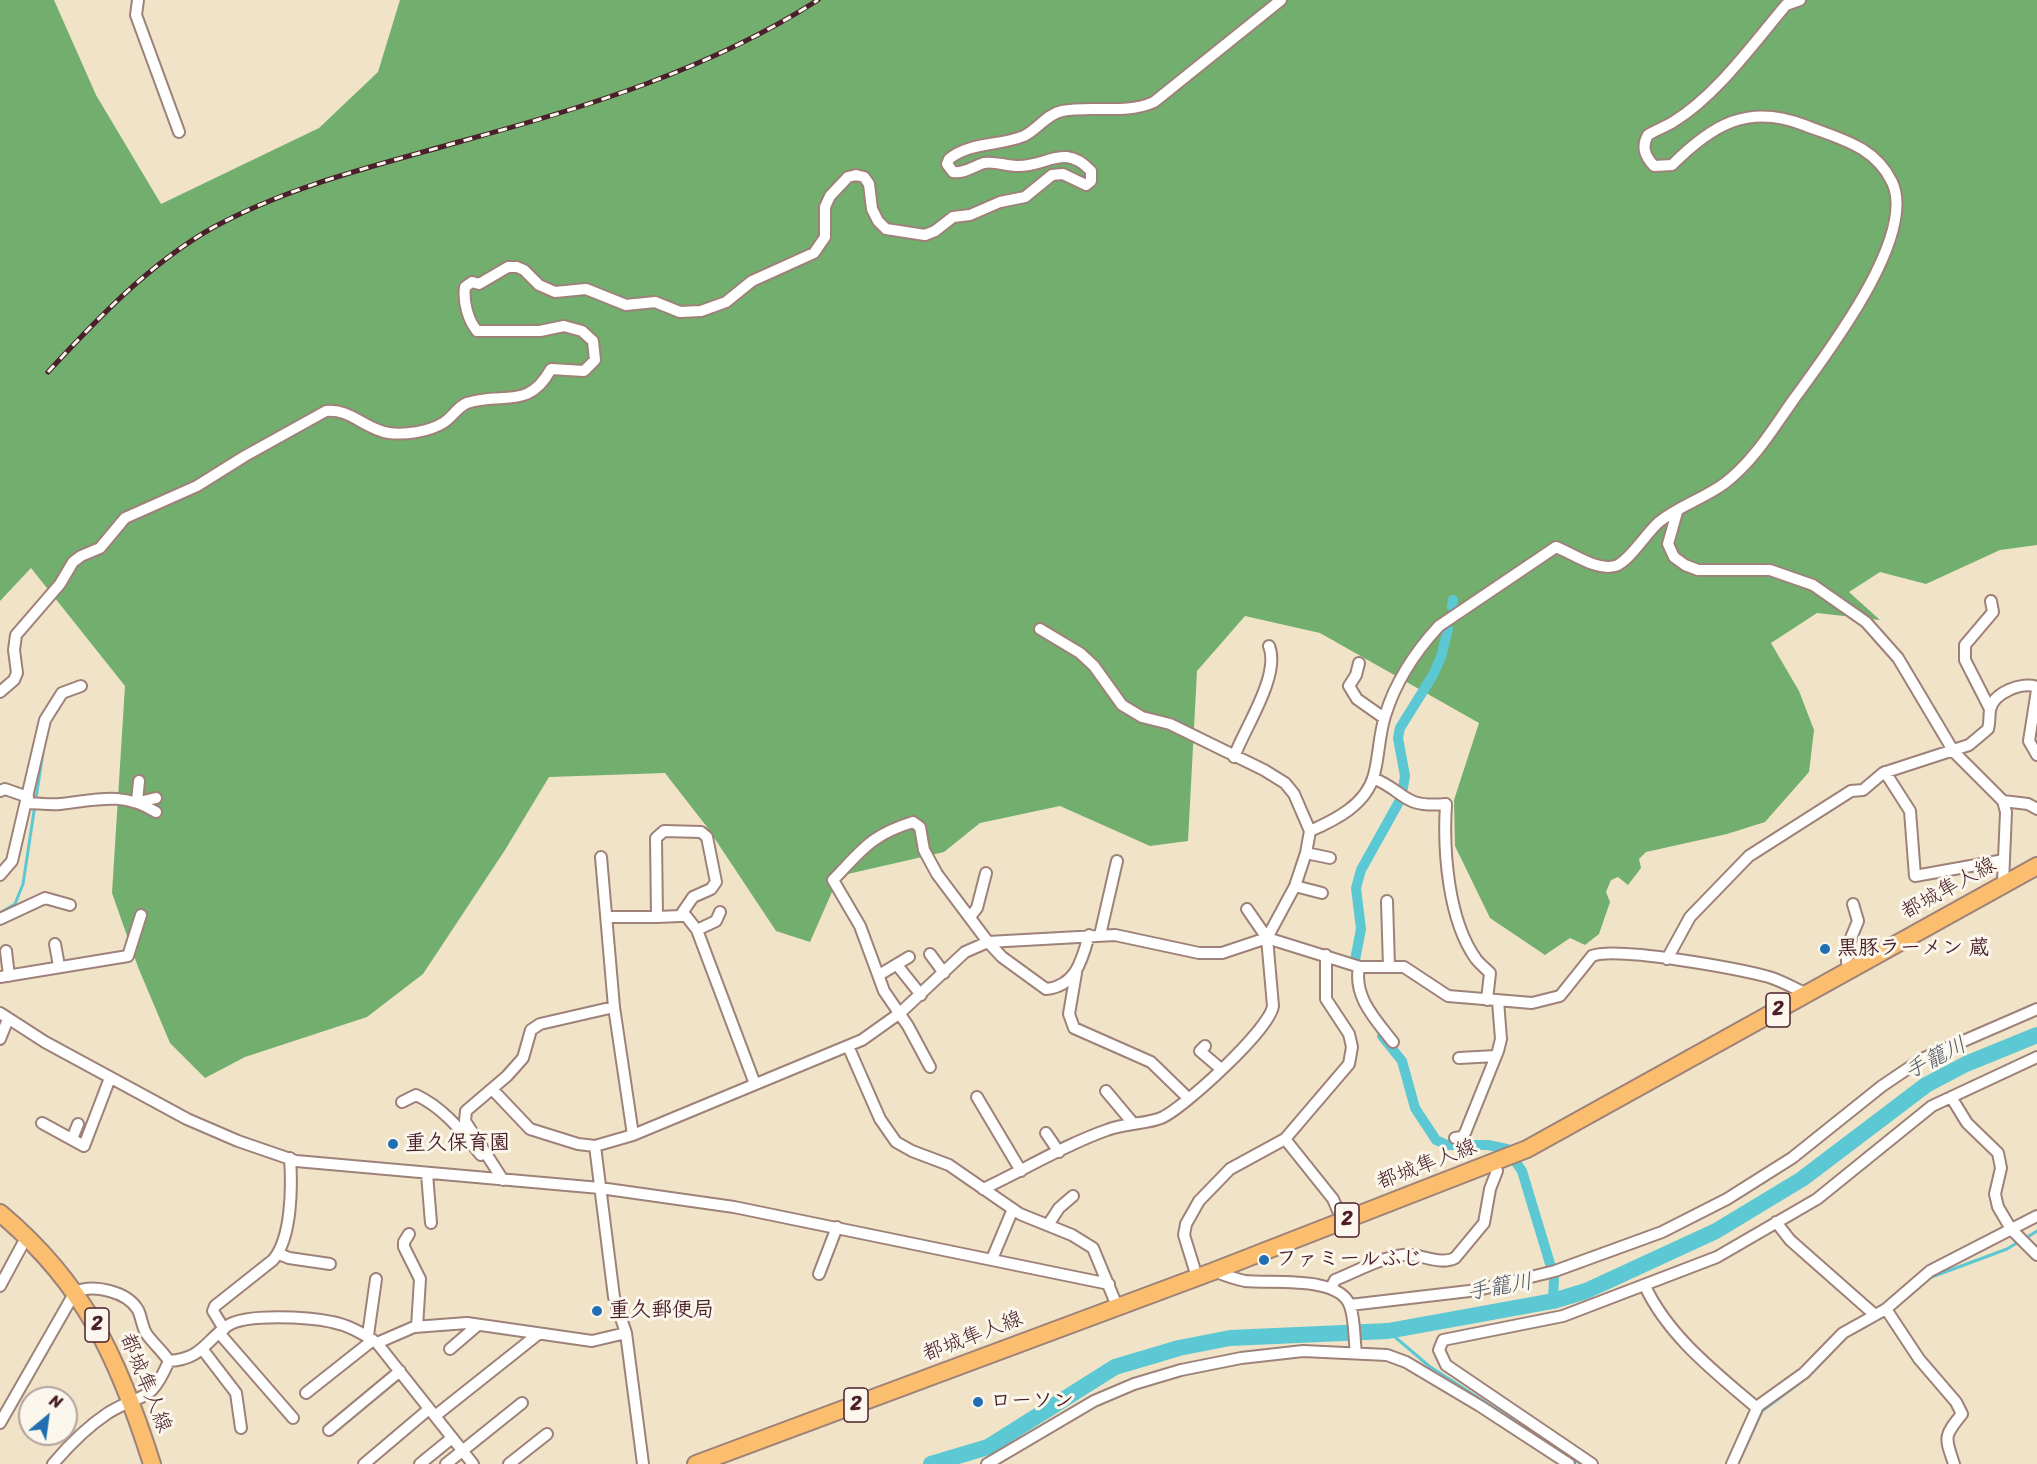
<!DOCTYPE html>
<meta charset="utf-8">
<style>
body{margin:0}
#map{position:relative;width:2037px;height:1464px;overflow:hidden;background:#f1e3c7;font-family:Sriracha,sans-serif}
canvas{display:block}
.north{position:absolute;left:18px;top:1386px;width:60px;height:60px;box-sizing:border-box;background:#fbf7ec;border:2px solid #b4a19f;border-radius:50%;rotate:29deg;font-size:16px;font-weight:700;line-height:24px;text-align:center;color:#4a1f2b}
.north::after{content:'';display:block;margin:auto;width:21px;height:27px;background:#1f6fb2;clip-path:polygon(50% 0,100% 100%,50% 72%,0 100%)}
</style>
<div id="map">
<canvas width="2037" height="1464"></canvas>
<div class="north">N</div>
</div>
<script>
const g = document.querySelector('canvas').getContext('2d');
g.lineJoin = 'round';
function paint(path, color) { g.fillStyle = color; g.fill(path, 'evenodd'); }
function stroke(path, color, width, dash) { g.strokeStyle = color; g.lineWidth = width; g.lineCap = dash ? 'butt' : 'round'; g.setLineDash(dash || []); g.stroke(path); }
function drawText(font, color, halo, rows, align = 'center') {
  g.font = font + ' Sriracha,"Klee One",sans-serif'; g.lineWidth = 6; g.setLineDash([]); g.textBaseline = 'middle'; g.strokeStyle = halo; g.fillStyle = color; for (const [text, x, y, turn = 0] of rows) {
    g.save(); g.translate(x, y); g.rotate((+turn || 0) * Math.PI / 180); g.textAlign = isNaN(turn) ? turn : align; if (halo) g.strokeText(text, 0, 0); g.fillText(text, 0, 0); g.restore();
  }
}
paint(new Path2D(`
 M0 0H54L96 95 161 204 319 128 378 72 400 0H2037V545L2000 550 1926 584 1880 572 1849 592 1880 620 1817 613 1771 643 1799 691 1814 730 1809 772 1765 822 1727 834 1646 852 1639 859 1641 868 1628 885 1618 877 1611 880 1606 892 1610 902 1599 934 1585 945 1570 938 1545 955 1490 918 1455 846 1454 800 1479 723 1320 633 1245 616 1197 671 1188 841 1150 846 1060 806 980 823 944 852 839 876 810 942 776 931 707 827 665 773 549 777 505 850 423 974 367 1017 245 1057 205 1078 170 1043 138 967 112 893 125 686 31 568 0 601Z`), '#72ae6e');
stroke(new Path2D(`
 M0 913 15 904 23 884 43 752
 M2026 1238 2037 1231
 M1929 1278 2007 1249 2020 1241
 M1388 1331 1429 1366 1581 1464
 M1854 1333 1885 1315
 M1739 1461 1762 1411 1809 1376 1827 1357`), '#5cc8d4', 3);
stroke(new Path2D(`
 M1452 607 1453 600
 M1402 793 1405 776 1398 738 1400 728 1433 675 1441 657 1448 629
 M1355 960 1361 929 1356 888 1361 870 1400 800
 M1382 1036 1402 1061 1415 1108 1436 1140 1447 1145H1488L1507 1149 1522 1171 1551 1267
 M1553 1301 1554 1278`), '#5cc8d4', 10);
stroke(new Path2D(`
 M931 1464 988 1447 1115 1367 1179 1348 1230 1338 1388 1331 1553 1301 1586 1291 1716 1231 1802 1179 1926 1085 1966 1064 2037 1035`), '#5cc8d4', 16);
const minor = new Path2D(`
 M138 0 136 15 179 132
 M1677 512 1668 544 1674 557 1685 565 1698 570H1770L1813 585 1866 622 1898 658 1954 752 2003 801 2006 812 2003 883
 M1040 629 1080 653 1094 666 1122 705 1142 717 1170 724 1264 770 1285 783 1294 794 1310 831 1306 853 1295 886 1267 938
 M1359 663 1356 675 1349 686 1357 699 1384 718
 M2037 690 2029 741 2037 755
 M0 692 14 680 17 673 14 650 16 635 60 584 73 562 81 556 100 548 125 518 197 486 245 456 326 411C350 408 366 430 389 433 405 435 428 432 443 423 452 418 457 407 467 403 503 391 528 411 551 369L584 371 595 360 593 341 582 331 564 326 540 331H477C468 320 463 302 465 287L472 282 479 284 508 267H517L524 270 539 285 555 292 586 289 626 305 655 302 680 312 701 311 726 302 752 281 814 253 825 237V207L830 196 848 177 856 175 864 177 869 184 872 209 878 221 886 229 925 235 935 231 953 217 970 215 1000 202 1025 197 1052 175 1063 174 1086 185 1091 181V171C1063 142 1048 167 1017 166 1006 166 995 161 984 163 974 166 964 174 953 172L947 164 949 159C969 142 1000 146 1024 136 1038 129 1047 114 1062 111 1093 105 1125 115 1154 102L1281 0
 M1990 709 1965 660V645L1993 612 1991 601
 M1234 757C1244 729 1281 675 1269 646
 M1885 772 1910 811 1915 876 2004 860
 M1373 778C1407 792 1401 808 1446 804 1443 851 1448 920 1476 959 1480 964 1485 968 1490 973L1487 1000
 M0 791 5 789 28 797
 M2003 801 2028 804 2037 809
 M137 802 139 781
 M139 802 156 798
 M26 803C37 803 49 805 60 804 97 800 122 791 156 812
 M1310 831C1335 820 1366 805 1374 775 1379 756 1379 735 1385 716 1395 683 1415 652 1439 626L1556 547C1574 554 1596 571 1615 566 1628 563 1647 532 1659 522 1679 506 1705 498 1725 483 1754 461 1774 427 1794 399 1825 356 1918 236 1892 182 1874 145 1839 139 1804 125 1748 103 1712 125 1672 165L1654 166C1645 156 1641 147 1648 135 1656 130 1665 127 1673 122 1716 96 1753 44 1786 5L1800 0
 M1306 853 1330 858
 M601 857 614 1007 633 1135
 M0 875 12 861 45 720 62 693 81 686
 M1295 886 1322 893
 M1387 901 1389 967
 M608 917H657L656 838 664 831 701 832 707 837 716 882 711 889 693 897 680 916H686L697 930 755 1084
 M657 917 680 916
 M970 917 977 908 986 873
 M0 919 45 898 70 905
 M697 930 716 921 720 912
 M1100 935 1117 861
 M55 944 59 966
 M6 951 9 976
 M930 954 944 973
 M1667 959 1690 917 1749 856 1851 791 1863 790 1883 773 1969 745 1988 729C1990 722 1989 717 1990 710 1993 693 2022 681 2037 687
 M897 965 921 995
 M1359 967C1353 997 1376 1020 1393 1042
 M1848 971 1846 950 1858 921 1853 904
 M1076 973 1069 1014 1074 1028 1151 1062 1188 1098
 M879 975 909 957
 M0 977 128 956 141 915
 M0 1013 45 1042 187 1119 238 1141 296 1161 600 1188 734 1207 1109 1284
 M0 1039 8 1019
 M848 1046 880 1119 896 1142 912 1151 949 1165 1020 1214 1072 1235 1093 1248 1117 1306
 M1205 1046 1200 1051 1221 1069
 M1459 1058 1496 1056
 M930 1067 908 1026 884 991 860 926 833 880C863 849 871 835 913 822L920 827 924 850 937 874 988 942 1002 957 1046 989C1076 986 1082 960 1089 935
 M492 1089 530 1129 578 1144 595 1146
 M1106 1091 1132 1122
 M977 1097 1021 1171
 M1951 1097 1967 1123 1998 1153 2001 1168 1995 1194 1998 1207 2011 1229 2037 1255
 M402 1102 416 1095C444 1108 462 1132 481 1155
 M42 1123 84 1146 110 1078
 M1046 1133 1059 1152
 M1455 1138 1462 1137 1465 1133 1498 1051 1501 1039 1498 1001
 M72 1139 78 1124
 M1285 1139 1333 1199 1343 1222
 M427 1174 431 1223
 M503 1180 465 1121 466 1111 507 1076 523 1058 531 1030 540 1024 614 1007
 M983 1189C1024 1170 1064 1145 1107 1130 1124 1123 1147 1124 1161 1118 1183 1109 1270 1029 1273 1006L1267 938 1247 909
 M1776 1222 1790 1240 1875 1315
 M1048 1225 1059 1208 1073 1196
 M409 1234 404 1242V1247L420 1279 417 1327
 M279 1254 289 1258 330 1264
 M992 1259 1013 1209
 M1214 1271C1224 1275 1235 1279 1245 1281 1271 1284 1340 1275 1350 1306 1355 1320 1354 1338 1356 1353
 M819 1274 837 1227
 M1197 1277 1184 1235 1186 1224 1199 1201 1230 1169 1285 1139 1349 1064 1352 1047 1349 1034 1326 999V955
 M0 1286 27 1236
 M1645 1286C1668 1336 1716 1373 1757 1408
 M1331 1288 1335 1280C1357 1271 1380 1258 1403 1255 1421 1253 1439 1266 1455 1258L1484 1223 1490 1189 1497 1171 1494 1163
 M1350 1305 1478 1290 1555 1271 1662 1232 1727 1199 1792 1158 1882 1086 1922 1059 2037 1009
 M1886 1309 1919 1359 1956 1402 1962 1414C1943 1437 1945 1437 1954 1464
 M224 1329 213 1311 215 1306 273 1260C292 1238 292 1186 290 1158
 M220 1334 293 1418
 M368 1335 376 1279
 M377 1343 473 1464
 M450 1349 478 1325
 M203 1350 236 1393 241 1428
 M306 1393 373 1340
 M435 1416 537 1335
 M0 1423 75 1292C93 1284 127 1291 138 1310 142 1318 142 1329 148 1336 155 1345 163 1352 169 1361 201 1359 204 1343 227 1326 245 1313 309 1317 332 1322 348 1325 364 1334 377 1343L414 1327 467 1323 592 1341 626 1333
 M329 1430 400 1371
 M53 1464C69 1445 87 1427 108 1413 144 1391 149 1406 169 1361
 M364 1464 429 1409
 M420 1464 452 1438
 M446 1464 522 1403
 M509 1464 547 1434
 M643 1464 626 1333 614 1297 595 1146 633 1135 862 1040 900 1013 965 952 988 942 1115 935 1199 953H1222L1267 938 1360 967H1404L1448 996 1532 1003 1560 996 1592 956C1617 946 1739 969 1769 977 1782 981 1794 988 1807 994
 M987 1464 1094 1401 1134 1384 1181 1370 1241 1358 1303 1351 1387 1355 1406 1362 1480 1406 1569 1464
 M1592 1464 1446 1365 1439 1350 1443 1340 1563 1316 1717 1257 1817 1199 1932 1106 2037 1057
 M1732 1464 1758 1406 1804 1373 1843 1333 1886 1309 1930 1271 2037 1216`);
const primary = new Path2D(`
 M0 1213C85 1284 119 1360 152 1464
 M696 1464 1214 1271 1527 1149 2037 866`);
stroke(minor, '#9e8179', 14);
stroke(primary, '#9e8179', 20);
stroke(minor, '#fff', 10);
stroke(primary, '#fabe6e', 16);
const rail = new Path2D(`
 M48 372C97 319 150 263 214 227 291 185 379 165 462 141 584 108 711 69 818 0`);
stroke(rail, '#4a1f2b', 5);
stroke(rail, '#fbf7ec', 3, [9]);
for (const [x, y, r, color] of [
 [1825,949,6,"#1f6fb2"],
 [393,1144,6,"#1f6fb2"],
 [1264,1260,6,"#1f6fb2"],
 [597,1311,6,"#1f6fb2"],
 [978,1402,6,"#1f6fb2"]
]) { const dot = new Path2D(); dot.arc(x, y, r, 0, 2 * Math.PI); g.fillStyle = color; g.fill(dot); stroke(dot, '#fbf7ec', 2); }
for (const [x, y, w] of [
 [1778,1010,24],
 [1347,1220,24],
 [97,1325,24],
 [856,1405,24]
]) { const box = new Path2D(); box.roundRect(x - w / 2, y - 17, w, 34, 4.5); g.fillStyle = '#fbf7ec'; g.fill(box); stroke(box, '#4a1f2b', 1.5); }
drawText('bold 20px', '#4a1f2b', null, [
 ["2",1778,1010],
 ["2",1347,1220],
 ["2",97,1325],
 ["2",856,1405]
]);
drawText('21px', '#4a1f2b', '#fbf7ec', [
 ["都城隼人線",1949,889,-29],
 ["都城隼人線",1427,1165,-21],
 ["都城隼人線",973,1337,-21],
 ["都城隼人線",145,1383,68]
]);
drawText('bold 21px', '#4a1f2b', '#fbf7ec', [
 ["黒豚ラーメン 蔵",1837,949],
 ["重久保育園",405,1144],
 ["ファミールふじ",1276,1260],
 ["重久郵便局",609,1311],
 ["ローソン",990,1402]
], 'left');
drawText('italic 22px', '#505a66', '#fbf7ec', [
 ["手籠川",1936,1059,-27],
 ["手籠川",1500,1288,-10]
]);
</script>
